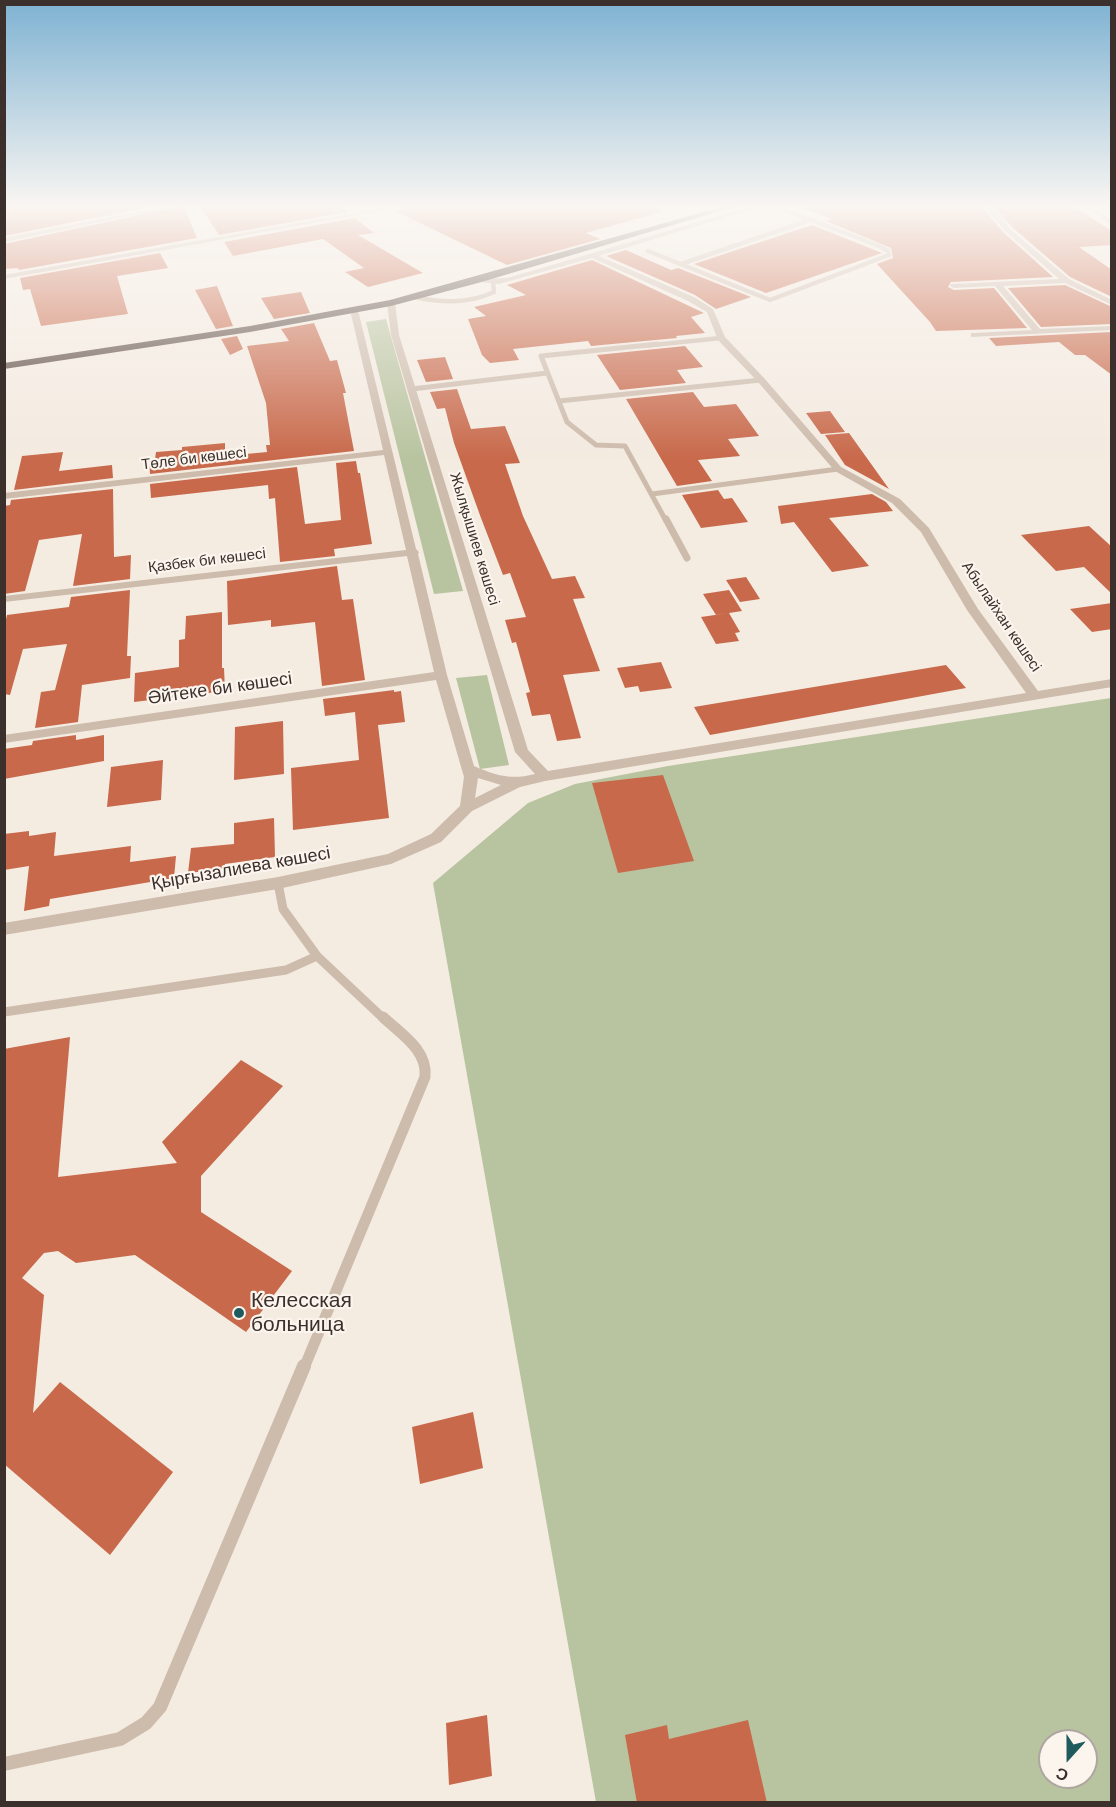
<!DOCTYPE html>
<meta charset="utf-8">
<style>
body{margin:0}
#map{position:relative;width:1116px;height:1807px;overflow:hidden;background:#f4ebe1;font-family:Helvetica,sans-serif}
canvas{display:block}
.frame{position:absolute;inset:0;border:6px solid #3b302b;pointer-events:none}
.north{position:absolute;left:1038px;top:1729px;width:60px;height:60px;box-sizing:border-box;background:#fbf5ee;border:2px solid #aea6a0;border-radius:50%;rotate:201deg;font-size:16px;font-weight:700;line-height:24px;text-align:center;color:#3b302b}
.north::after{content:'';display:block;margin:auto;width:21px;height:27px;background:#1f5a5e;clip-path:polygon(50% 0,100% 100%,50% 72%,0 100%)}
</style>
<div id="map">
<canvas width="1116" height="1807"></canvas>
<div class="frame"></div>
<div class="north">С</div>
</div>
<script>
const g = document.querySelector('canvas').getContext('2d');
g.lineJoin = 'round';
function paint(path, color) { g.fillStyle = color; g.fill(path, 'evenodd'); }
function stroke(path, color, width, dash) { g.strokeStyle = color; g.lineWidth = width; g.lineCap = dash ? 'butt' : 'round'; g.setLineDash(dash || []); g.stroke(path); }
function drawText(font, color, halo, rows, align = 'center') {
  g.font = font + ' Helvetica,sans-serif'; g.lineWidth = 4.5; g.setLineDash([]); g.textBaseline = 'middle'; g.strokeStyle = halo; g.fillStyle = color; for (const [text, x, y, turn = 0] of rows) {
    g.save(); g.translate(x, y); g.rotate((+turn || 0) * Math.PI / 180); g.textAlign = isNaN(turn) ? turn : align; if (halo) g.strokeText(text, 0, 0); g.fillText(text, 0, 0); g.restore();
  }
}
paint(new Path2D(`
 M386 319 463 591 434 594 366 322Z
 M487 675 509 765 480 769 456 678Z
 M1111 698V1802H596L433 883 528 803 575 784 668 766ZM1050 1741H1086V1777H1050Z`), '#b8c4a0');
paint(new Path2D(`
 M4 206H154L4 236Z
 M181 206H184L197 238 19 270 18 268 4 269V244Z
 M200 206H340L347 212 219 235Z
 M410 206H660L661 212 586 233 600 239 507 265 395 211Z
 M804 206 982 207 1004 233 1053 277 951 282 948 287 954 290 994 288 1027 328 936 331 930 322 877 264 893 258 891 248 826 221 832 219 804 209Z
 M993 206H1073L1112 231V245L1079 247 1112 270V297L1070 277 1012 227Z
 M355 218 374 233 358 235 423 273 368 287 345 272 364 268 323 239 233 256 224 242Z
 M812 225 882 253 766 293 694 264Z
 M626 250 671 270 678 268 751 297 716 309 695 295 606 256Z
 M160 253 168 268 117 276 128 314 41 326 30 289 23 290 20 278Z
 M592 260 704 313 691 317 705 333 676 336 677 338 591 346 588 341 513 349 519 360 490 363 482 355 468 319 486 316 474 307 526 295 507 285Z
 M1065 285 1112 307V324L1041 327 1008 288Z
 M217 286 233 326 216 329 195 290Z
 M301 292 310 313 274 319 261 298Z
 M314 323 330 361 337 360 346 393H343L354 451 150 474 149 459H155L156 452 182 450V447L225 443V456L267 452 266 445H270L266 403 247 346 289 341 281 329Z
 M1112 332V375L1085 355H1075L1059 342 996 346 989 338Z
 M237 336 243 349 230 355 221 339Z
 M685 346 703 367 677 370 686 383 620 390 597 355Z
 M445 357 453 379 426 382 417 360Z
 M457 389 471 429 505 426 520 463 505 464 523 516 552 579 575 576 585 598 573 599 600 671 563 675 581 738 557 741 550 714 532 716 526 693 530 692 516 642 512 643 505 620 526 617 510 573 503 575 481 518 454 443 445 408 437 409 430 392Z
 M693 392 704 407 736 404 759 436 728 439 740 456 698 460 712 481 677 486 626 399Z
 M830 411 845 432 821 434 806 413Z
 M849 433 889 489 845 465 825 435Z
 M63 452 59 471 112 465 113 478 14 490 22 456Z
 M356 461 358 473H360L372 544 334 549 335 556 280 562 275 498 269 499 268 485 151 498 150 484 297 467 305 524 341 520 336 463Z
 M113 489 114 557 131 555 130 579 73 586 82 534 39 540 25 591 4 594V506L10 505 11 500Z
 M718 490 724 499 732 498 748 522 701 528 682 495Z
 M872 494 886 502 893 511 829 518 869 566 832 572 794 522 781 524 778 506Z
 M1089 526 1112 547V594L1084 567 1056 571 1021 535Z
 M337 566 342 600 353 599 365 680 322 686 315 622 271 627V620L228 625 227 581Z
 M746 577 760 599 740 602 726 580Z
 M130 590 127 656H131L130 678 82 685 78 722 35 728 41 692 55 690 67 644 23 649 10 695 4 694V628L7 615 69 607 71 597Z
 M729 590 742 611 716 615 703 594Z
 M1112 603V629L1092 632 1070 609Z
 M222 612V668H224L225 691 134 702 135 673 179 667V640L185 639 186 616Z
 M729 613 740 632 735 633 739 641 716 644 701 617Z
 M661 662 672 688 640 692 638 686 625 688 617 668Z
 M946 665 966 688 710 735 694 707Z
 M394 690V692L401 691 405 722 378 725 389 818 293 830 291 768 359 760 355 712 325 716 323 699Z
 M283 721 284 774 234 780 235 727Z
 M76 735V740L104 735V761L4 779V749L32 745 33 741Z
 M163 760 161 800 107 807 111 767Z
 M663 775 694 861 618 873 592 783Z
 M274 818 275 857 225 864 224 869 188 873 191 848 234 844V823Z
 M29 831V836L56 832 54 856 131 846 130 862 176 856 174 878 50 899 49 906 24 911 29 866 4 870V834Z
 M70 1037 58 1177 177 1163 162 1142 241 1060 283 1086 201 1176V1212L292 1271 246 1332 135 1255 76 1263 58 1251 44 1253 22 1278 44 1295 33 1413 60 1382 173 1472 110 1555 4 1464V1049Z
 M473 1412 483 1468 420 1484 412 1427Z
 M487 1715 492 1776 449 1785 446 1723Z
 M748 1720 767 1803H637L625 1735 667 1725 669 1739Z`), '#c8694b');
stroke(new Path2D(`
 M648 251 770 300 889 255 888 251 879 246 785 210
 M681 264 810 220
 M414 297C443 303 467 304 494 292L493 282
 M643 346 721 338`), '#cdbbac', 4.5);
stroke(new Path2D(`
 M658 344 541 356 567 422 596 445 625 446 666 521
 M412 389 547 373
 M559 401 761 380
 M652 494 838 469`), '#cdbbac', 5);
stroke(new Path2D(`
 M666 519 687 558`), '#cdbbac', 7);
stroke(new Path2D(`
 M278 883 283 909 317 956 384 1019
 M4 1012 286 970 317 956`), '#cdbbac', 9);
stroke(new Path2D(`
 M304 1368 425 1077C428 1050 401 1034 383 1017`), '#cdbbac', 11);
stroke(new Path2D(`
 M4 1764 120 1739 146 1723 160 1707 304 1366`), '#cdbbac', 14);
paint(new Path2D(`
 M166 206H179L4 242V238Z
 M394 206H408L4 279V275Z
 M752 206H762L599 256 694 297 713 309 725 337 764 378 841 467 900 499 929 528 978 609 1038 691 1112 679V687L545 781 520 787 472 811 441 842 391 864 278 889 4 935V923L278 877 388 854 431 834 460 806 464 777 436 680 4 743V735L434 672 407 556 4 602V596L406 550 384 455 4 499V493L383 450 350 310 354 308 358 310 416 549 419 552 418 554 447 675 474 766C497 776 511 780 535 774L515 752 391 335 387 303 391 301 395 303 399 335 528 750 548 771 1026 693 967 610 921 532 892 503 835 471 758 382 718 340 707 312 688 301 592 258 499 284 471 281C481 276 499 280 511 277ZM478 778 501 785 475 798Z
 M772 206H781L788 210 785 212Z
 M984 206H990L1003 219 1010 229 1069 279 1112 300V305L1065 283 1003 286 1040 329 1112 326V330L971 337V333H974L1032 330 995 286 954 288 950 286 951 284 1059 279 1005 231Z
 M1082 206H1090L1112 220V225Z`), '#cdbbac');
paint(new Path2D(`
 M725 206H737L478 283 391 306 250 332 4 369V363L250 326 390 300Z`), '#5c4a42');
const sky = g.createLinearGradient(0, 0, 0, 459);
sky.addColorStop(0, '#7eb2d2');
sky.addColorStop(0.45, '#faf6f2');
sky.addColorStop(1, '#faf6f200');
g.fillStyle = sky;
g.fillRect(0, 0, 1116, 459);
for (const [x, y, r, color] of [
 [239,1313,6,"#1f5a5e"]
]) { const dot = new Path2D(); dot.arc(x, y, r, 0, 2 * Math.PI); g.fillStyle = color; g.fill(dot); stroke(dot, '#fbf5ee', 2); }
drawText('15px', '#3b302b', '#fbf5ee', [
 ["Төле би көшесі",194,459,-7],
 ["Жылқышиев көшесі",474,539,73],
 ["Қазбек би көшесі",207,561,-7],
 ["Абылайхан көшесі",1001,617,56]
]);
drawText('18px', '#3b302b', '#fbf5ee', [
 ["Әйтеке би көшесі",220,689,-8],
 ["Қырғызалиева көшесі",241,869,-10]
]);
drawText('21px', '#3b302b', '#fbf5ee', [
 ["Келесская",251,1301],
 ["больница",251,1325]
], 'left');
</script>
